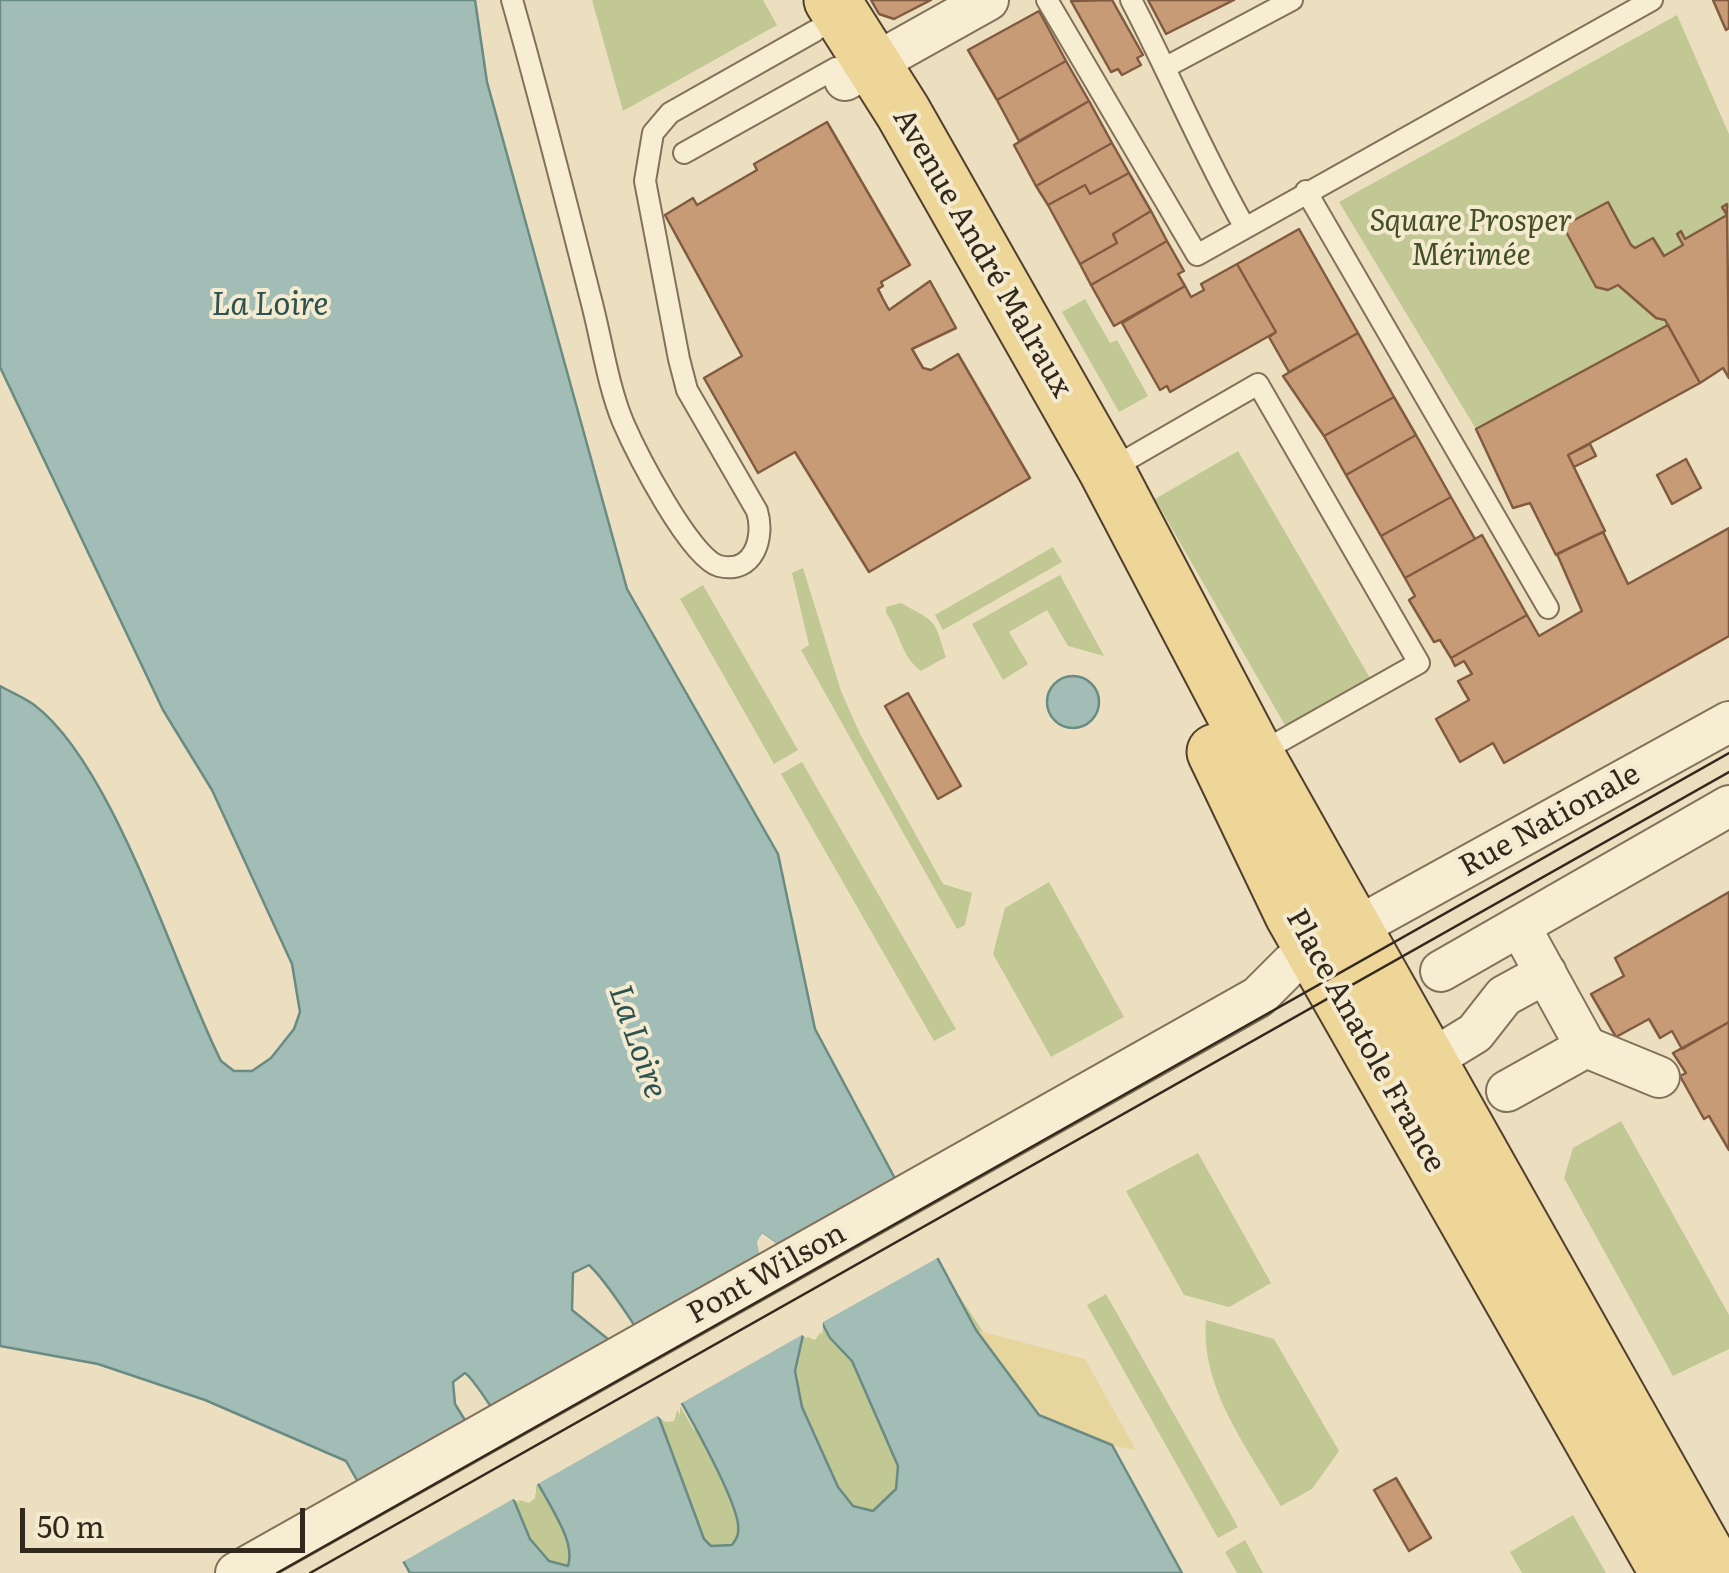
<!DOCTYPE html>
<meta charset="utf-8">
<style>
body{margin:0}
#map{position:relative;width:1729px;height:1573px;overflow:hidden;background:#ebdfc0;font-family:Literata,serif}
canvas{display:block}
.scale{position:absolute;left:20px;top:1508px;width:285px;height:45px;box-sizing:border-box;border:5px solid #33281c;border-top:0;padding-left:12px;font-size:30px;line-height:35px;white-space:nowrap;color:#33281c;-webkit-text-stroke:8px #f3eacf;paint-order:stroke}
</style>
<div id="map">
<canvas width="1729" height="1573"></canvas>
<div class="scale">50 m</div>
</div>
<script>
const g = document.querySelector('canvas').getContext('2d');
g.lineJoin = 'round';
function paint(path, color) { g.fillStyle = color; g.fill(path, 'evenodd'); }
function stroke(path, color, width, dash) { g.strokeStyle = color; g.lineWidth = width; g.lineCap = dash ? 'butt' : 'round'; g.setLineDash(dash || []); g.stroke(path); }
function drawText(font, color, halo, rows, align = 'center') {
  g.font = font + ' Literata,serif'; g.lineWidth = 8; g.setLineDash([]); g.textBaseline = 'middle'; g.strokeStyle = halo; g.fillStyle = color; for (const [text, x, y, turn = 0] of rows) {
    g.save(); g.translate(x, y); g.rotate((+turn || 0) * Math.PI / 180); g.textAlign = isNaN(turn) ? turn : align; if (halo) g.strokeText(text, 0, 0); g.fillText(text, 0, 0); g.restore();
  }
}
paint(new Path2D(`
 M592 0H763L777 25 623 111Z
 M1677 15 1729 134V208L1723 207 1727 215 1685 239 1677 233 1683 245 1664 256 1653 238 1635 248 1563 226 1596 287 1608 290 1618 285 1668 325 1476 429 1339 202Z
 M1085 299 1110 343 1117 340 1148 396 1119 412 1062 312Z
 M1238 451 1370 678 1286 727 1155 499Z
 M1053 547 1062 562 943 630 935 615Z
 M803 568 841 691 860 734 943 884 972 893 965 925 957 929 801 650 809 645 792 573Z
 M1060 575 1104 656 1068 646 1047 610 1009 632 1028 664 1003 680 972 624Z
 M703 585 798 750 774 764 680 599Z
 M901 603C939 624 933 618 946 657L921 671C901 657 900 632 886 613V607Z
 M802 762 956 1029 934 1041 781 774Z
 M1049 882 1124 1017 1051 1057 993 954 1005 908Z
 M1621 1121 1729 1315V1349L1673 1376 1564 1178 1573 1148Z
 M1198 1153 1271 1283 1229 1307 1184 1295 1126 1191Z
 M954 1288 1143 1573H436L523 1525 513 1498 529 1503 535 1498 536 1486 667 1437 658 1415 666 1422 674 1421 679 1404 694 1430 795 1371 803 1335 815 1340 824 1327 842 1349Z
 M1106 1294 1238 1527 1218 1538 1087 1305Z
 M1206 1320 1274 1339 1339 1451 1312 1489 1281 1506C1249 1450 1200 1388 1206 1320Z
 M1573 1515 1606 1573H1522L1510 1552Z
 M1245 1540 1263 1573H1237L1225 1552Z`), '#c1c894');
paint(new Path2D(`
 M976 1330 1085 1359 1136 1450C1042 1433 1027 1404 976 1330Z`), '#e6d59d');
const water = new Path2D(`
 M0 0H475L487 82 627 589 778 854 815 1029 976 1330 1039 1415 1112 1445 1182 1573H410L346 1461 205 1400 98 1364 0 1346V686C11 692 23 697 33 704 114 764 174 968 221 1061L234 1071H252L271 1058 294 1029 300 1012 292 964 212 790 163 710 0 367ZM762 1234 783 1249 830 1338 852 1361 898 1466 896 1489 873 1511 853 1506 838 1487 802 1407 795 1371 803 1335 761 1262ZM589 1265C623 1296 732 1480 738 1524 739 1533 738 1537 732 1545L711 1546 704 1539 658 1415 614 1344 572 1310 573 1273ZM465 1373C480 1383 557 1513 565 1535 569 1545 571 1556 568 1566L549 1561 530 1539 513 1498 455 1404 453 1382Z
 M1047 702a26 26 0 1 1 52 0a26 26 0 1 1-52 0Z`);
paint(water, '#a2bdb6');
stroke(water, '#6a8b83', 2.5);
paint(new Path2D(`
 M902 1183 941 1256 823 1322 822 1335 779 1251 765 1239 766 1260 808 1339 802 1335 680 1404V1415L625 1319 638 1330 761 1263 757 1242 762 1233 783 1248Z
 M612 1336 666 1422 657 1416 536 1485V1494L484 1403 494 1411 614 1344Z
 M466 1412 520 1503 513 1499 399 1564 356 1489 468 1426Z`), '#ebdfc0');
const building = new Path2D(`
 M871 0H931L894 19 879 14Z
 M1112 0 1143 55 1137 58 1141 65 1122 75 1118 69 1111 72 1071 1Z
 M1148 0H1234L1166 34Z
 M1713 0H1729V28L1726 30Z
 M1039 11 1066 61 997 100 968 50Z
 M1066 61 1089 101 1019 141 997 100Z
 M1089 101 1112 143 1036 186 1014 145Z
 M827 122 910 265 881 282 883 286 878 289 883 299 889 310 930 281 956 328 912 349 923 368 931 370 958 354 1030 478 869 572 795 452 758 473 704 378 742 356 665 215 693 198 697 205 757 170 754 164Z
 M1112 143 1129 173 1090 194 1085 185 1048 205 1036 186Z
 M1129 173 1151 211 1113 234 1117 243 1080 264 1048 205 1085 185 1090 194Z
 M1608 202 1631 245 1635 248 1653 238 1664 256 1683 245 1677 234 1681 231 1685 239 1727 215 1722 207 1727 204 1729 378 1723 368 1700 383 1665 320 1656 318 1618 285 1608 290 1596 287 1563 226Z
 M1151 211 1167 241 1091 285 1080 264 1117 243 1113 234Z
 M1299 229 1358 333 1289 372 1269 337 1276 332 1237 264Z
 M1167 241 1184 271 1178 274 1185 286 1114 326 1091 285Z
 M1237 264 1276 332 1170 392 1167 386 1160 390 1122 323 1185 286 1191 297 1204 290 1201 284Z
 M1668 325 1700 383 1568 455 1605 531 1556 555 1530 503 1513 508 1476 429Z
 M1358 333 1394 397 1324 436 1283 376Z
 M1394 397 1416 435 1346 475 1324 436Z
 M1416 435 1451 497 1381 536 1346 475Z
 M1590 444 1596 456 1574 467 1568 455Z
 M1686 459 1701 488 1672 504 1657 475Z
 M1451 497 1475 539 1405 578 1381 536Z
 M1729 528V636L1504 763 1493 743 1460 762 1436 719 1469 700 1458 681 1472 674 1464 661 1455 666 1451 658 1527 615 1539 636 1582 611 1557 554 1603 532 1628 584Z
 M1482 535 1527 615 1451 658 1440 640 1434 642 1409 600 1415 596 1405 578Z
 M908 693 961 786 938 799 885 706Z
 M1729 892V1022L1682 1049 1672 1031 1660 1038 1649 1019 1616 1037 1591 994 1624 976 1615 958Z
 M1729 1022V1150L1709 1116 1704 1119 1680 1076 1686 1073 1673 1053Z
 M1396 1478 1431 1538 1409 1551 1374 1490Z`);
paint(building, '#c89b77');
stroke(building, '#815b40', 2.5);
const lane = new Path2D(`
 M512 0C540 98 565 197 590 296 601 336 607 383 623 422 636 452 690 558 719 566 754 575 765 537 757 511L687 390 679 359 645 181 653 133 670 113 815 31
 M1047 0 1197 255 1652 0
 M1131 0C1170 75 1202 152 1244 226
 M1166 67 1292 0
 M684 153 836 68
 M1306 191 1548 608
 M1109 470 1258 384 1419 663 1256 755`);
const street = new Path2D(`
 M845 80 988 0
 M1370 920 1729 722
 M1520 927 1586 1047
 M1441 971 1729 806
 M1444 1052 1475 1033 1504 996 1546 973
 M1507 1091 1586 1047 1659 1077
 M236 1573 1258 997 1291 964`);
const primary = new Path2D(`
 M832 0 903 112 1107 471 1256 755 1717 1573
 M1215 752 1293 915 1668 1573`);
stroke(lane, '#837059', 24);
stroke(street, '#837059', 44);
stroke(primary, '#513f2d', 59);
stroke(lane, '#f7edd2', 20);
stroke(street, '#f7edd2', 40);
stroke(primary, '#eed598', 55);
stroke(new Path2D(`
 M277 1573 1729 753
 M310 1573 1729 772`), '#33281c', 2.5);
drawText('italic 30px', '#434f24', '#f3eacf', [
 ["Square Prosper",1471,222],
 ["Mérimée",1471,256]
]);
drawText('30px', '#33281c', '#f3eacf', [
 ["Avenue André Malraux",982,253,60],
 ["Rue Nationale",1550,821,-29],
 ["Place Anatole France",1365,1041,61],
 ["Pont Wilson",767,1274,-29]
]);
drawText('italic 32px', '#2c5351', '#f3eacf', [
 ["La Loire",270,306],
 ["La Loire",637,1042,71]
]);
</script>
